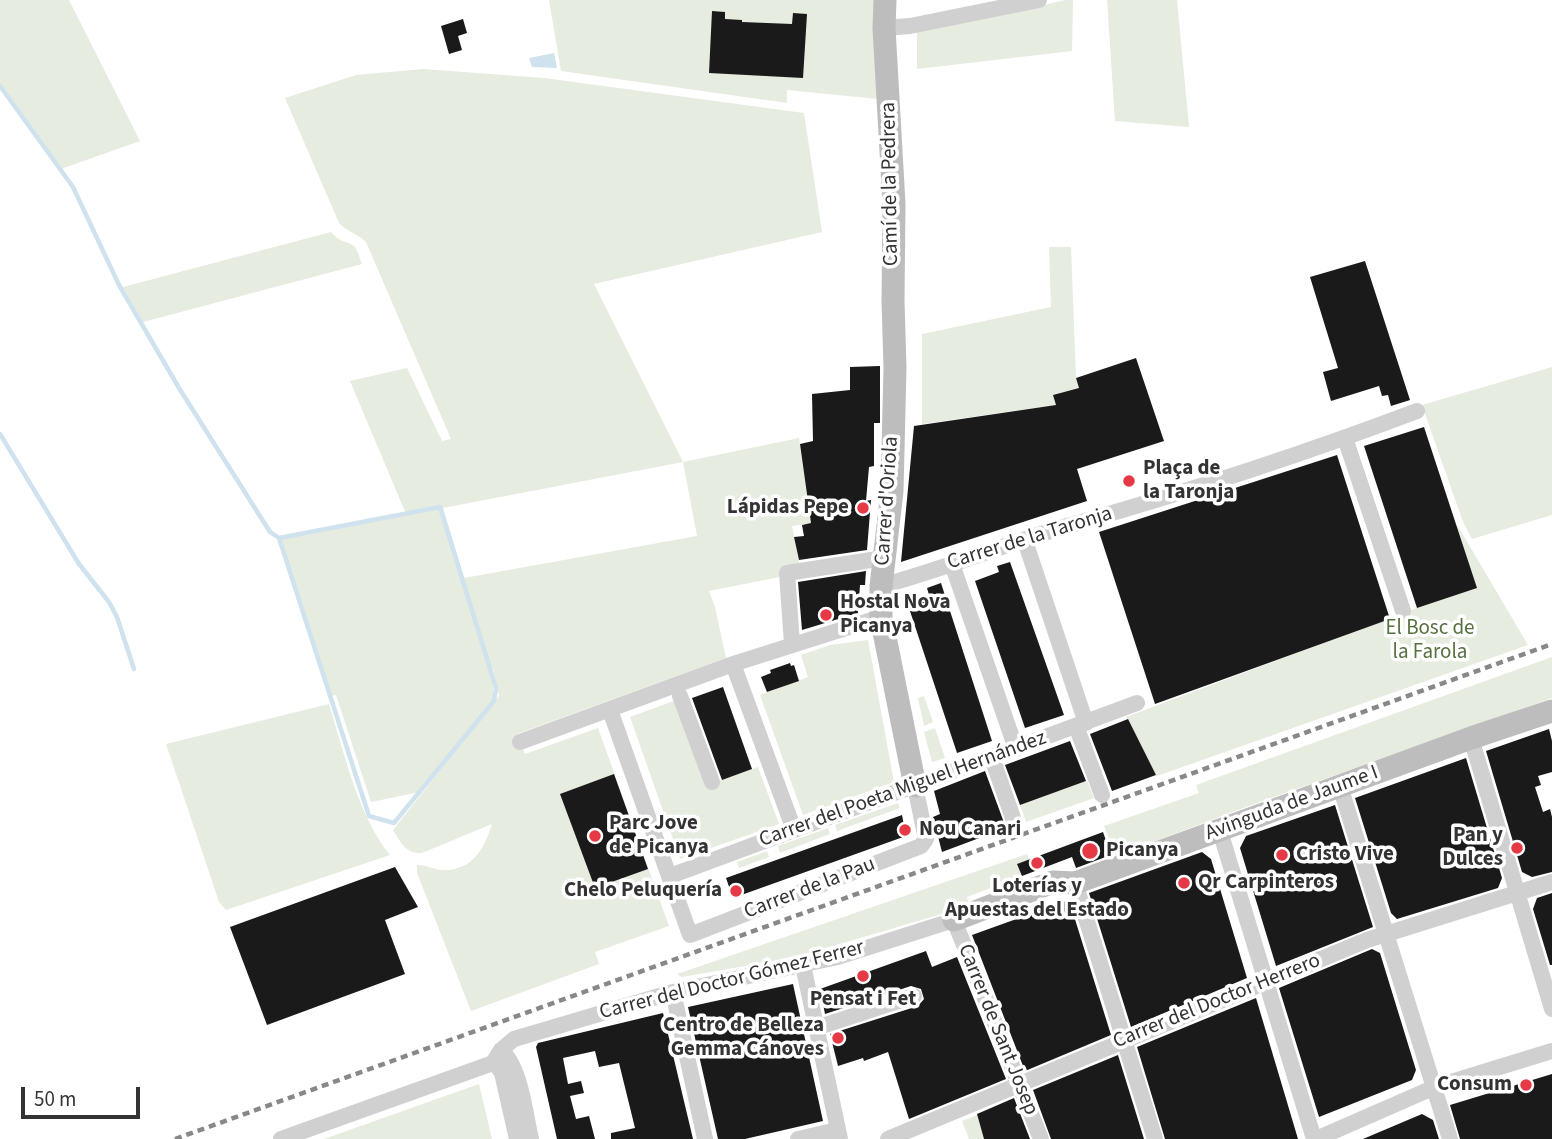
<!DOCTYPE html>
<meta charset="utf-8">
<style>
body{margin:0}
#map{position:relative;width:1552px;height:1139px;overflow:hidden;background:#fff;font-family:"Source Sans 3",sans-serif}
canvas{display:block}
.scale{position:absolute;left:21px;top:1087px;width:119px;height:32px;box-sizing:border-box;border:4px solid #333;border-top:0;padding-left:9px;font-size:21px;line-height:24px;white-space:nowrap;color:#333;-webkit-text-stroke:5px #fff;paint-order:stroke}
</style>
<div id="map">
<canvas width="1552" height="1139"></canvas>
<div class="scale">50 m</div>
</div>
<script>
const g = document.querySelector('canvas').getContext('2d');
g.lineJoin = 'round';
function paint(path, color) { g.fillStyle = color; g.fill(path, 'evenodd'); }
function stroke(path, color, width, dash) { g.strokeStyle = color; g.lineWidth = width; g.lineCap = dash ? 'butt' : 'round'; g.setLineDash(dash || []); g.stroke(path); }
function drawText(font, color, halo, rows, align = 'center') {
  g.font = font + ' "Source Sans 3",sans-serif'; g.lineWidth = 7; g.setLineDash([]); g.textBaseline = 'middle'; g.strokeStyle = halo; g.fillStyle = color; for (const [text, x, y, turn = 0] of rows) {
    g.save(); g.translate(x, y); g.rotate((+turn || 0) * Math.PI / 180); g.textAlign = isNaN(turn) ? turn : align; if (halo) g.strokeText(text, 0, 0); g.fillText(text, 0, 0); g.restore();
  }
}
paint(new Path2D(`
 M0 0H69L140 141 61 169 0 86Z
 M549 0H876L878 99 787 90V103L561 71Z
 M1065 0H1073L1072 51 917 69V28L1011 13Z
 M1107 0H1177L1189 127 1115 121Z
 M423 69 544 78 804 113 822 232 594 284 683 462 799 438 811 523 792 526 800 567 780 577 709 591 715 607 726 658 517 734 525 754 598 728 669 926 595 952 599 964 471 1011 417 873V865C428 865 439 872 449 870 475 867 485 846 492 824L422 853C406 854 401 843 393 830L499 696 493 668V700L420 792 371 802 336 695 332 696 277 538 406 514 350 381 407 368 442 441 451 439 366 242C357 233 347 232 339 223L285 98 356 75ZM683 462 697 536 464 578 443 508Z
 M331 232C341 244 350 241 355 247 358 252 360 259 362 264L143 322 123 287Z
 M1049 247H1071L1076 378 1079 388 1053 395 1056 405 922 424V334L1051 307Z
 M1552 367V515L1472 539 1463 522 1422 405Z
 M1456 523 1528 645 1157 776 1156 775 1126 717 1417 608 1476 588Z
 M868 640 894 782 803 815 760 695 808 677 801 655 830 645Z
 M1552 657V698L1243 808 1116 856 1104 826 1199 793 1196 785Z
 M924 696 933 722 924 726 918 698Z
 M679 699 710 784 758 767 779 824 680 859 630 717Z
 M329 704C344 752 358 816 390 855L226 910 219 902 166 744Z
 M935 728 945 758 932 762 924 732Z
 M1051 767 1059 791 1087 781 1094 798 1026 822 1020 805 1047 795Z
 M898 803 900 808 837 831 835 825Z
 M828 828 830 834 780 853 778 846Z
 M767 851 769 857 739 868 737 862Z
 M1027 854 1029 860 1022 876 967 897 969 906 816 951 768 962 682 977 677 974Z
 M479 1084 492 1139H324Z
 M977 1115 984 1139H969L962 1121Z`), '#e6ecdf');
paint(new Path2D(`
 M554 53 557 68 532 67 529 58Z`), '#cfe2ee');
stroke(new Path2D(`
 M0 86 73 187 119 285 179 388 270 532 279 538 440 507 496 688 494 701 394 823 369 816 279 538
 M0 434 79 564 109 602 117 617 134 669`), '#cfe2ee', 4.5);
paint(new Path2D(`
 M712 11 725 12V19L742 20V22L792 24 793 13 807 14 803 78 709 73Z
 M463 19 467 33 458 36 462 50 449 54 441 26Z
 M1365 261 1410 400 1391 406 1388 395 1382 396 1379 386 1331 401 1323 372 1338 368 1310 277Z
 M1136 358 1164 441 1077 469 1087 501 901 562 914 426 1056 405 1053 395 1079 388 1076 378Z
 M880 366V423H874V466L869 467 866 501 871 500 867 550 799 560 794 537 804 536 802 525 811 523 800 444 813 441 812 394 850 390V367Z
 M1424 427 1477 588 1417 608 1364 446Z
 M1337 455 1390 619 1155 704 1099 532Z
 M1010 562 1064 715 1025 728 975 581 999 572 997 566Z
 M866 571 865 585H860L858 613 802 630 798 582Z
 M941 583 992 741 957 753 907 602 929 595 927 588Z
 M790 663 791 666 794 665 799 681 767 692 761 677 771 673 770 670 773 669Z
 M723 687 752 769 722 780 692 698Z
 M1128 719 1156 775 1112 791 1090 734Z
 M1549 729 1552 741V772L1538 776 1541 785 1535 787 1543 812 1550 809 1552 817V872L1532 877 1522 872 1486 751Z
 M1070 741 1086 781 1020 805 1005 765Z
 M1466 758 1502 878 1498 888 1397 919 1391 913 1355 798Z
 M985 771 1006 828 942 852 933 817 940 814 934 791Z
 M614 774 648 869 595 888 560 794Z
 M1335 805 1373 927 1276 966 1240 848 1246 836Z
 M902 815 906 836 733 898 726 878Z
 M1103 832 1111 855 1076 868 1072 857 1022 876 1017 864Z
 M1202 852 1211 859 1247 978 1131 1027 1089 893Z
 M395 867 418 907 385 920 405 974 267 1025 230 927Z
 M1552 893V965H1550L1533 909 1537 898Z
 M1069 900 1111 1035 1025 1071 972 935Z
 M1372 949 1380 953 1416 1070 1412 1080 1319 1117 1279 988Z
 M926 951 932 967 957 957 1006 1079 909 1119 888 1052 864 1061 863 1058 838 1066 830 1034 918 1006 924 999 921 989 911 986 825 1014 820 989Z
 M793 984 823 1121 745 1139H718L688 1007Z
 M1256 998 1298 1139H1165L1137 1047Z
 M663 1013 693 1139H611V1133L635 1128 619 1063 599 1067 595 1051 563 1058 568 1084 581 1081 584 1093 570 1096 576 1119 589 1116 595 1139H557L536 1047 538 1043Z
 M1118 1055 1144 1139H1051L1033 1090Z
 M1552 1074V1139H1460L1450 1105Z
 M1014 1098 1030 1139H984L977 1114Z
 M1422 1114 1433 1120 1439 1139H1363Z`), '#1a1a1a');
stroke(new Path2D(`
 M884 28 910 26 1039 0
 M1345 438 1403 611
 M1025 541 1086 723
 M952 564 1016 749
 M881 586C948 568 1012 541 1078 523 1193 490 1306 453 1417 411
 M792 644 787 573 884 558
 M733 664 794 830
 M680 696 712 782
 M610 710 690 935 921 846 926 839 915 786
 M1076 726 1102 795
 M1471 738 1552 1009
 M520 742 733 664 881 617
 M992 758 1014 821
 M1340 786 1450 1139
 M1220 831 1314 1139
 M670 876 1137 703
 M1075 883 1155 1139
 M803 965 840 1139
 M673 992 705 1139
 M816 1028 914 996
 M501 1050C521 1067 525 1114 531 1139
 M493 1063 496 1064 502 1073 517 1139
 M281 1139 493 1063 501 1050 514 1039 673 992 838 957 954 920 1041 1139
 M798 1139 837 1130
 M888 1139 1367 940 1552 882
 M1316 1139 1435 1087 1552 1051`), '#d0d0d0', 16);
stroke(new Path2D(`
 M885 0 884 28 894 204 893 301 895 368 892 491 881 586V617L915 786
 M954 920 1053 882 1075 883 1471 738 1552 711`), '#bdbdbd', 23);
stroke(new Path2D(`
 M175 1139 1552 644`), '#888', 4.5, [7, 5]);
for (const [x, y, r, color] of [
 [1129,481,7,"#e63946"],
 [863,508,7,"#e63946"],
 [826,615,7,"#e63946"],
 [905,830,7,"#e63946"],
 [595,836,7,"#e63946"],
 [1517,848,7,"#e63946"],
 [1090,851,9,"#e63946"],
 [1282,855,7,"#e63946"],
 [1037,863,7,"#e63946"],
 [1184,883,7,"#e63946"],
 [736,891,7,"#e63946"],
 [863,976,7,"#e63946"],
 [838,1038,7,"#e63946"],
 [1526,1085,7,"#e63946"]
]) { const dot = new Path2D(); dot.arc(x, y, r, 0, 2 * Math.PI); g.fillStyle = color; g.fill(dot); stroke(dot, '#fff', 2.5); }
drawText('21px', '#333', '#fff', [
 ["Camí de la Pedrera",891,184,-91],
 ["Carrer d'Oriola",888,501,-86],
 ["Carrer de la Taronja",1030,539,-17],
 ["Carrer del Poeta Miguel Hernández",903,790,-20],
 ["Avinguda de Jaume I",1292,804,-20],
 ["Carrer de la Pau",810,889,-21],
 ["Carrer del Doctor Gómez Ferrer",732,981,-14],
 ["Carrer del Doctor Herrero",1217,1002,-22],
 ["Carrer de Sant Josep",997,1030,68]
]);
drawText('bold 21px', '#333', '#fff', [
 ["Plaça de",1143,469],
 ["la Taronja",1143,493],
 ["Lápidas Pepe",849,508,"right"],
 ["Hostal Nova",840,603],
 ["Picanya",840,627],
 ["Parc Jove",609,824],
 ["de Picanya",609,848],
 ["Nou Canari",919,830],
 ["Pan y",1503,836,"right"],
 ["Dulces",1503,860,"right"],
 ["Picanya",1106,851],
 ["Cristo Vive",1296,855],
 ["Qr Carpinteros",1198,883],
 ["Loterías y",1037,887,"center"],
 ["Apuestas del Estado",1037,911,"center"],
 ["Chelo Peluquería",722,891,"right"],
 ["Pensat i Fet",863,1000,"center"],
 ["Centro de Belleza",824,1026,"right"],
 ["Gemma Cánoves",824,1050,"right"],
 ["Consum",1512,1085,"right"]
], 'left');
drawText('21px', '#56703f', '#fff', [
 ["El Bosc de",1430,629],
 ["la Farola",1430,653]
]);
</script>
